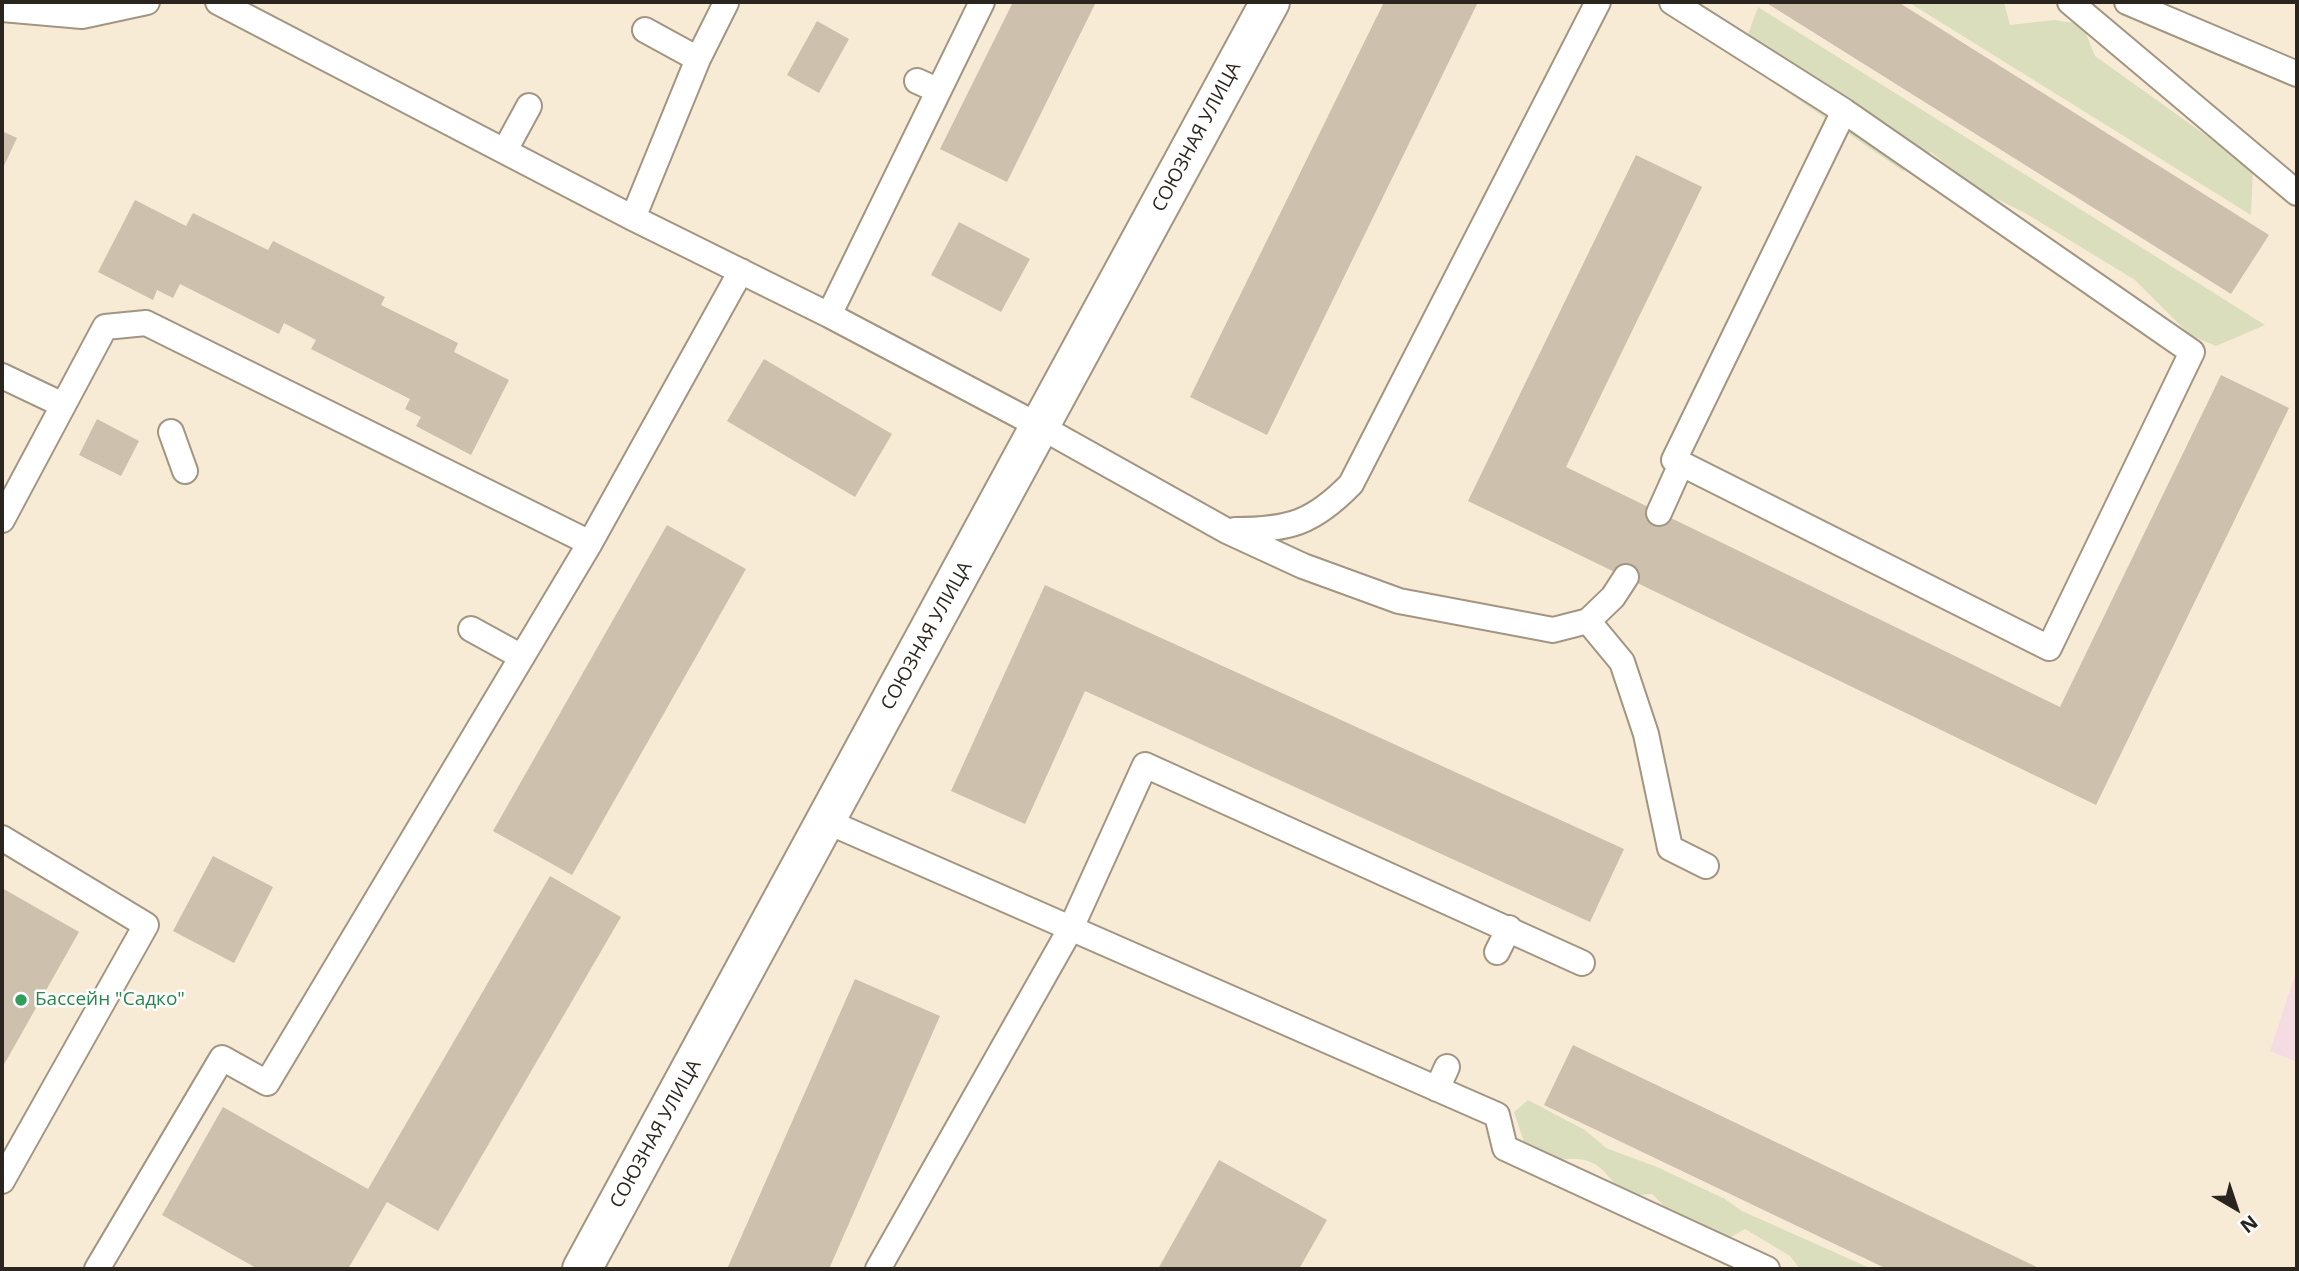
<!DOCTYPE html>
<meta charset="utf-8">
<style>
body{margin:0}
#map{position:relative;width:2299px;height:1271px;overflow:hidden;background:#f8ebd6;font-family:"Open Sans",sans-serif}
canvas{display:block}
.frame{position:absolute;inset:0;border:4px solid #2a251e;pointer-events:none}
.north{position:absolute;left:2201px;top:1173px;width:70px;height:70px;-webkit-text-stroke:5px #fff;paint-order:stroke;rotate:141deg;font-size:19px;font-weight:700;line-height:28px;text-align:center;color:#2a251e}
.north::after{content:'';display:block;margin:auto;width:24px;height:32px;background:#2a251e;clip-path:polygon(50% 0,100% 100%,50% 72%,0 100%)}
</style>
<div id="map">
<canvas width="2299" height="1271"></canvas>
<div class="frame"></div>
<div class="north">N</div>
</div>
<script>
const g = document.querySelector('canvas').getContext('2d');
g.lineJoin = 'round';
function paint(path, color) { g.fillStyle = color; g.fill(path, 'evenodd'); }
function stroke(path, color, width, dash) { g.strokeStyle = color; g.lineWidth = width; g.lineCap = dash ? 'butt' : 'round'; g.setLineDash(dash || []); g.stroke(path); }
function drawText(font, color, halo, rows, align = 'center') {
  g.font = font + ' "Open Sans",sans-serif'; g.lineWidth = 5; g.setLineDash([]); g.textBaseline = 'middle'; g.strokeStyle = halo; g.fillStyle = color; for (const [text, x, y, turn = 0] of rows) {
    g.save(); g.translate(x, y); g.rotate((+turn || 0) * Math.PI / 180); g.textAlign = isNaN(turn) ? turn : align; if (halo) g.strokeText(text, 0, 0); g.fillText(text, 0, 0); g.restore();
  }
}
paint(new Path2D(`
 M2297 969V1062L2270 1051Z`), '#f5dbe2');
paint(new Path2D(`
 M1908 2H2004L2010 25 2054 20 2082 24 2095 56 2253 169 2251 215Z
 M1758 7 2265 325 2216 346 2190 335 2135 280 2025 213 1975 188 1931 152 1903 171 1771 81 1747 37Z
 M1528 1100 1585 1130 1606 1148 1657 1167 1725 1199 1742 1211 1872 1269H1800L1790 1256 1745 1229 1722 1242 1681 1223 1652 1194 1625 1196C1600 1166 1593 1152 1551 1162L1524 1142 1514 1112Z`), '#dadebd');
paint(new Path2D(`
 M1013 2H1096L1007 182 940 149Z
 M1384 2H1478L1267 435 1190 397Z
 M1765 2H1898L2269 235 2231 294Z
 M817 21 849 39 819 93 787 75Z
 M2 131 17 138 2 170Z
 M1636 155 1702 187 1566 467 2060 707 2221 375 2289 408 2096 805 1468 501Z
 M135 200 186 226 193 213 268 250 273 241 385 297 381 305 458 343 454 352 509 380 471 455 416 426 421 417 405 409 410 399 311 349 316 340 284 323 279 334 180 284 173 298 157 290 153 300 98 272Z
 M959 222 1030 259 1001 312 931 275Z
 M764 359 892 434 855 497 727 421Z
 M97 419 139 441 121 476 79 455Z
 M667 525 746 569 572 875 493 831Z
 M1045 585 1624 849 1590 922 1085 691 1025 824 951 791Z
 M213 856 273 887 234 963 173 931Z
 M550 876 621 917 438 1231 387 1202 348 1269H258L162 1215 223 1107 368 1189Z
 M2 888 79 932 2 1068Z
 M855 979 940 1016 829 1269H727Z
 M1573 1045 2041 1269H1887L1544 1105Z
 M1219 1160 1327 1220 1299 1269H1158Z`), '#cdc0ac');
const service = new Path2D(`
 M218 2 633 218 829 315 1041 427 1227 531 1303 566 1399 601 1553 630 1588 621 1613 597 1626 577
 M1672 2 1844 111 1674 460 2049 648 2192 352 1844 111
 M2070 2 2297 193
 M2127 2 2297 74
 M2 9 82 16 147 2
 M645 30 698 59
 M917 81 937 90
 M505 150 529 106
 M633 218 698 59 726 3
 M829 315 982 2
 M2 376 63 405
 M171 432 185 471
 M1659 513 1681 464
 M2 520 105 327 146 323 590 543
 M1235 530C1289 530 1313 523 1351 484L1598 2
 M1588 621 1622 662 1646 734 1670 848 1706 866
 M471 629 522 657
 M826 821 1497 1115 1505 1148 1767 1269
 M2 838 146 925 2 1181
 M1497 952 1509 928
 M1437 1089 1447 1067
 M97 1269 222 1058 267 1083 590 543 741 271
 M878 1269 1071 928 1145 765 1582 963`);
const minor = new Path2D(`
 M582 1269 1270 2`);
stroke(service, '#a29582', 28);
stroke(minor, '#a29582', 42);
stroke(service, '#fff', 24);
stroke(minor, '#fff', 38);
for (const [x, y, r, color] of [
 [21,1000,7,"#2e9e5b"]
]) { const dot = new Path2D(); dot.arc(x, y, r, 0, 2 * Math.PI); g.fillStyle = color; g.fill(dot); stroke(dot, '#fff', 2.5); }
drawText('19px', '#2a251e', '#fff', [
 ["СОЮЗНАЯ УЛИЦА",1197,137,-62],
 ["СОЮЗНАЯ УЛИЦА",927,636,-61],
 ["СОЮЗНАЯ УЛИЦА",656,1134,-61]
]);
drawText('19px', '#27864d', '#fff', [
 ["Бассейн \"Садко\"",35,1000]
], 'left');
</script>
